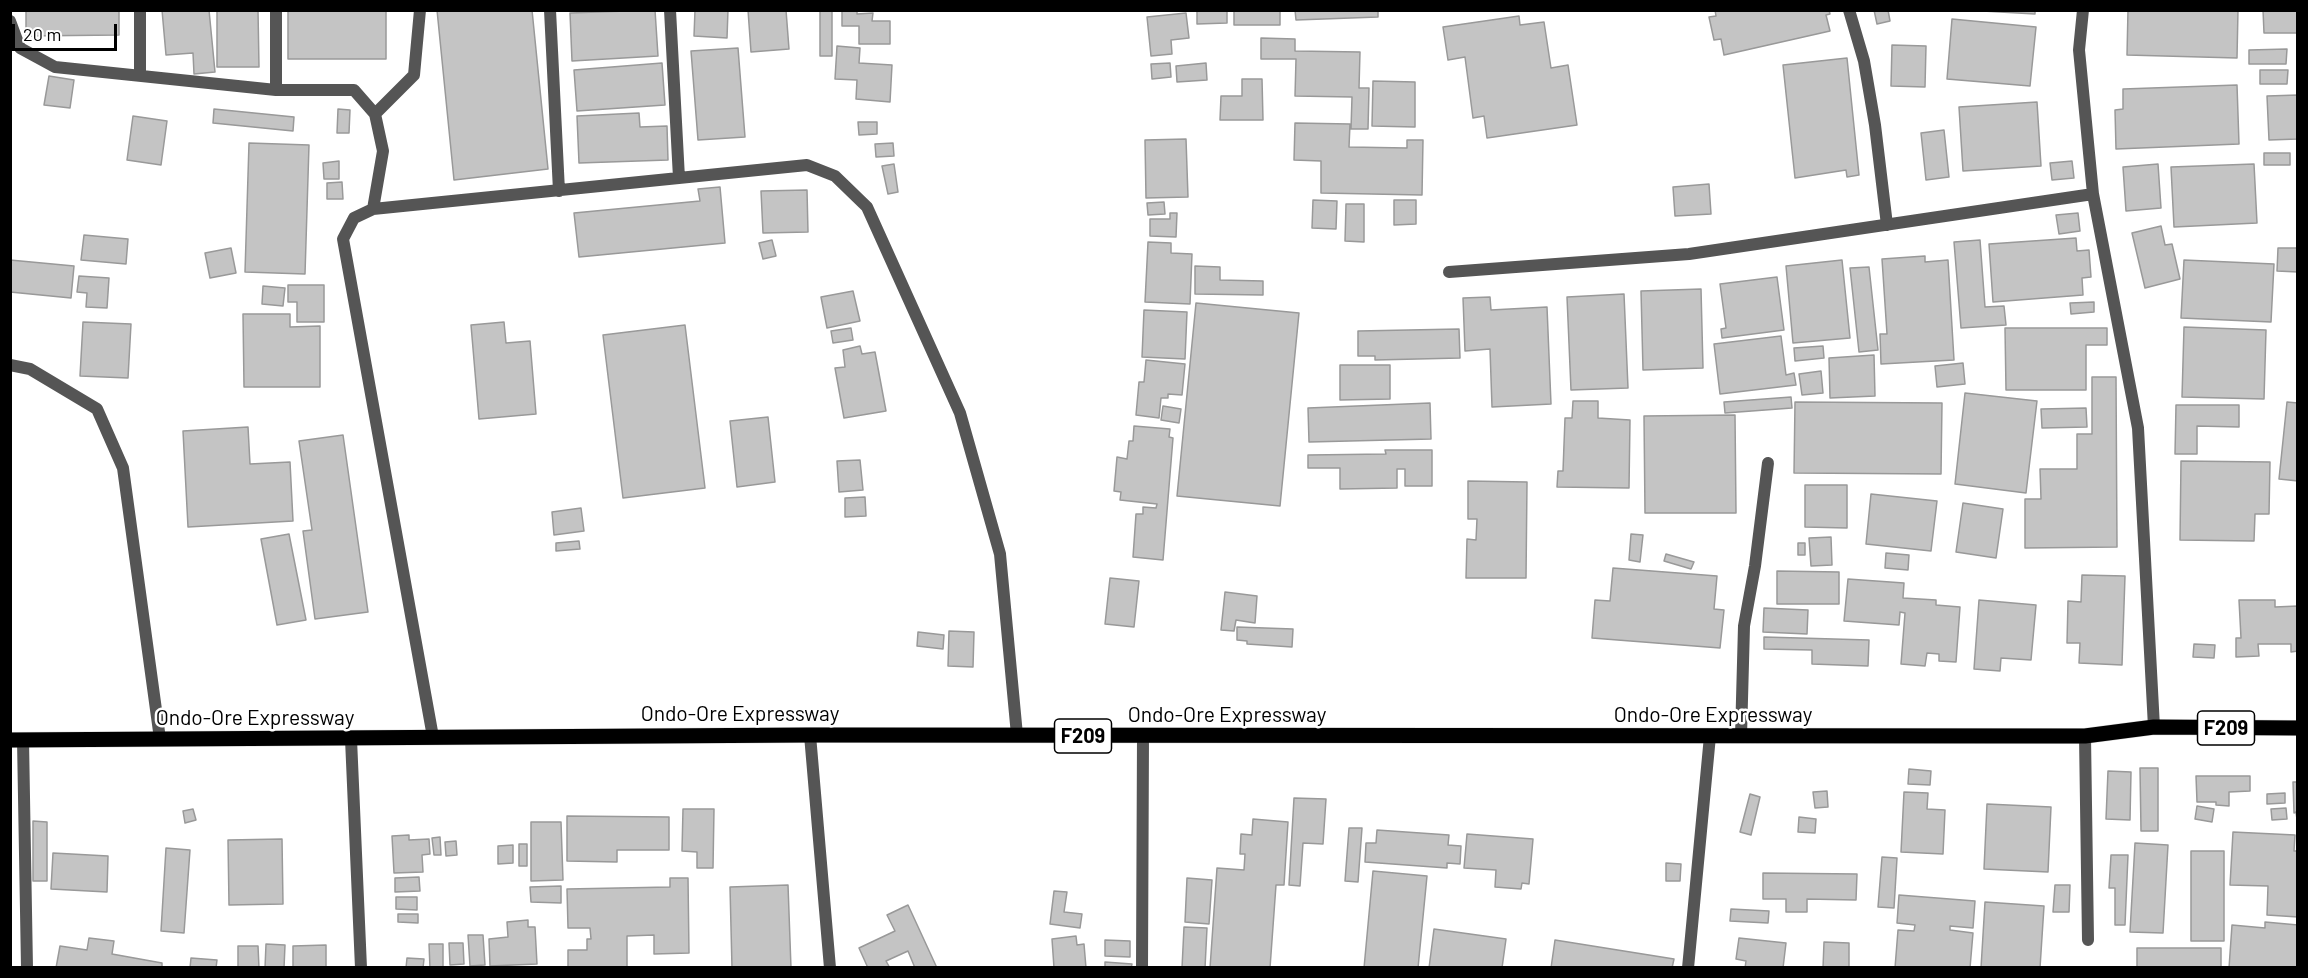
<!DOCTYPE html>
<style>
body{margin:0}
#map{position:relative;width:2308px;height:978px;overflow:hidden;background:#fff;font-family:Barlow,sans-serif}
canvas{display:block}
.frame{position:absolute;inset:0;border:12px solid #000;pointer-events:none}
.scale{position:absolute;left:12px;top:24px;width:105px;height:27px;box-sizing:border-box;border:3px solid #000;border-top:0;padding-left:8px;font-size:18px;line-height:21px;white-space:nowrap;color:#000;-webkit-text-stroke:4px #fff;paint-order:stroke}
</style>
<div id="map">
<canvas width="2308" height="978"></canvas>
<div class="frame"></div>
<div class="scale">20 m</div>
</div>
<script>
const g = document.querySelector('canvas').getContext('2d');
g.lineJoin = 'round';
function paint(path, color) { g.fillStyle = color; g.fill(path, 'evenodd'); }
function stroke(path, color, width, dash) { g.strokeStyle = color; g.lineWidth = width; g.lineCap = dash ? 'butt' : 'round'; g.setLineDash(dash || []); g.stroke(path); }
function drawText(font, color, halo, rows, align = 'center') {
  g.font = font + ' Barlow,sans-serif'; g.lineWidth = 5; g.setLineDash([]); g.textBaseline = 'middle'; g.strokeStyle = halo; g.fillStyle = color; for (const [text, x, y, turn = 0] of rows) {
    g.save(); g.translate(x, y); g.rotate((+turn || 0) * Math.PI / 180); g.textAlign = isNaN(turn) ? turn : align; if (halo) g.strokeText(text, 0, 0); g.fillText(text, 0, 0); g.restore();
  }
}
const building = new Path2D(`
 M26 10H119V35L26 36Z
 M162 10H209L215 72 194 74 193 53 166 55Z
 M217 10H258L259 67H217Z
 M288 10H386V59H288Z
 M437 10H532L548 169 454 180Z
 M655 10 658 56 572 61 570 13Z
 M695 10H728L727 38 694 36Z
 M748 10H786L789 49 751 52Z
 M820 10H832V56H820Z
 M842 10H857V14L873 13 872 21H890V44H859V26H842Z
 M1197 10H1227V23L1197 24Z
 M1234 10H1280V25H1234Z
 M1295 10H1378V17L1296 20Z
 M1715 10H1829L1830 14 1826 15 1830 31 1724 55 1721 39 1714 40 1709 17 1716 16Z
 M1874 10H1888L1890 21 1877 24Z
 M1965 10H2035V14Z
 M2128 10H2238L2237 58 2127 55Z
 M2263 10H2298V33H2264Z
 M1186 13 1189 38 1171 40 1172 54 1151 56 1147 17Z
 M1519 16 1520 25 1544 22 1551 68 1568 65 1577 125 1487 138 1484 116 1473 118 1465 57 1448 60 1443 27Z
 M1952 19 2036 27 2030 86 1947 79Z
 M1261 38 1295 39V51L1360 52 1359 88H1369L1368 129H1351L1352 97 1295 96 1296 59H1261Z
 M1892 45 1926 46 1925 87 1891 86Z
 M837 46 860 48 859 63 892 65 890 102 856 99 857 80 835 79Z
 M738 48 745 137 698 140 691 51Z
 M2287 49 2286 64H2249V50Z
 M1847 58 1859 175 1847 177 1846 170 1795 178 1783 65Z
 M662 63 665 105 577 111 574 70Z
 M1170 63 1171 77 1152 79 1151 64Z
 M1206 63 1207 80 1177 82 1176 66Z
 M2260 70H2288L2287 84H2260Z
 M49 76 74 80 70 108 44 105Z
 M1242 79H1262L1263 120H1220L1221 96H1242Z
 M1373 81 1415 82V127L1372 126Z
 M2237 85 2239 144 2116 149 2115 110 2123 109V89Z
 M2298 95V139L2269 140 2267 96Z
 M2037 102 2041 166 1963 171 1959 107Z
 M214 109 294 117 293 131 213 123Z
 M338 109 350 110 349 133H337Z
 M639 113 640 127 667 126 668 160 579 163 577 116Z
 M133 116 167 121 161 165 127 160Z
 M858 122H877V134L859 135Z
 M1295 123 1350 124 1349 147 1407 148V140H1423L1422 195 1321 193V161L1294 160Z
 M1944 130 1949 177 1926 180 1921 133Z
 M1186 139 1188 197 1146 198 1145 140Z
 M249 143 309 145 305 274 245 272Z
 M893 143 894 156 876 157 875 144Z
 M2264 153H2290V165H2264Z
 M339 161V179H324L323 163Z
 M2072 161 2074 178 2052 180 2050 163Z
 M894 164 898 192 888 194 882 166Z
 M2158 164 2161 208 2126 211 2123 167Z
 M2254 164 2257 223 2174 227 2171 167Z
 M342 182 343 199H327V183Z
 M1709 184 1711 214 1675 216 1673 187Z
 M720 187 725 243 579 257 574 213 700 201 698 189Z
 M807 190 808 232 763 233 761 191Z
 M1313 200 1337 201 1336 229 1312 228Z
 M1394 200H1416V224L1394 225Z
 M1164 202 1165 214 1148 215 1147 203Z
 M1346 204H1364V242L1345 241Z
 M1170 213H1177L1176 237 1150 236V219H1170Z
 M2078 213 2080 231 2059 234 2056 215Z
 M2161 226 2165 245 2172 244 2180 279 2145 288 2132 233Z
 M84 235 128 239 126 264 81 260Z
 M2076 238 2077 251 2089 250 2091 277 2082 278 2083 295 1993 302 1989 244Z
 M772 240 776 256 763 259 759 243Z
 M1980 240 1985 307 2004 306 2006 325 1961 328 1954 242Z
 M1148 242 1171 243V253L1192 254 1190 304 1145 302Z
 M231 248 236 273 210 278 205 253Z
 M2278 248H2298V272L2277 271Z
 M1925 256V262L1948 260 1954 360 1881 364 1880 334H1887L1882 259Z
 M10 260 74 266 71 298 10 292Z
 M1842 260 1850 338 1793 343 1786 266Z
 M2184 260 2274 264 2271 322 2181 318Z
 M1195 266 1220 267V280L1263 281V295L1195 294Z
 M1869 267 1878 350 1859 352 1850 268Z
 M79 276 109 278 107 308 86 307 87 293 77 292Z
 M1777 277 1784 330 1722 338 1721 329 1726 328 1720 284Z
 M288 285H324V322H297V302H288Z
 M263 286 285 288 283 306 262 304Z
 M1701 289 1703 368 1643 370 1641 291Z
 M853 291 860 321 827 328 821 297Z
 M1624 294 1628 388 1571 390 1567 297Z
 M1490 297 1491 310 1547 307 1551 404 1492 407 1490 349 1465 351 1463 298Z
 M2094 302V312L2071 314 2070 303Z
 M1196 303 1299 313 1280 506 1177 496Z
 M1144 310 1187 312 1185 359 1142 357Z
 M243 314H290V327L320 326V387H244Z
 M83 322 131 324 128 378 80 376Z
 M504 322 506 343 530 341 536 414 479 419 471 325Z
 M685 325 705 488 623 498 603 335Z
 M2184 327 2266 330 2264 399 2182 397Z
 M851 328 853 340 833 343 831 331Z
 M2005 328H2107V345H2086V390H2006Z
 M1459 329 1460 358 1375 360V356H1358V331Z
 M1781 336 1786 375 1794 373 1796 385 1720 394 1714 344Z
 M860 346 862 354 875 352 886 411 844 418 835 368 845 367 843 350Z
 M1823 346 1824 358 1795 361 1794 348Z
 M1874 355 1875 396 1830 398 1829 358Z
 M1146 360 1185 364 1182 395 1168 394V398H1161L1159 418 1136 415 1139 382H1144Z
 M1963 363 1965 384 1937 387 1935 366Z
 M1340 365H1390V399L1340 400Z
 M1821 371 1823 393 1802 395 1799 374Z
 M2092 377H2116L2117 547 2025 548V499H2041L2040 469H2077V434H2092Z
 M1965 393 2037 401 2026 493 1955 484Z
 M1791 397 1792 408 1725 413 1724 402Z
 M1573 401H1598V418L1630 420 1629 488 1557 487 1558 471H1563L1565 418H1572Z
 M1795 402 1942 403 1941 474 1794 473Z
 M2287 402 2298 403V481L2279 479Z
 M1430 403 1431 439 1309 442 1308 408Z
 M2176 405H2239V427L2197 426V454H2175Z
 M1163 406 1181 409 1179 423 1161 420Z
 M2086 408 2087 427 2042 428 2041 409Z
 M1735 415 1736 513H1645L1644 416Z
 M768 417 775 482 737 487 730 421Z
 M1134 426 1170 429 1169 437 1173 438 1163 560 1133 557 1136 514H1143V507L1156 508 1157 504 1120 500 1121 492 1114 491 1117 457 1127 459 1129 441H1133Z
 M248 427 250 464 290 462 293 521 188 527 183 431Z
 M343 435 368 612 315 619 303 531 312 530 299 441Z
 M1385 450H1432V486H1405V469H1397V488L1340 489V468H1308V455L1386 454Z
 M860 460 863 490 839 492 837 461Z
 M2181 461 2270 462 2269 514H2255L2254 541 2180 540Z
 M1468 481 1527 482 1526 578H1466L1467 539 1476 540 1477 519H1468Z
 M1805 485H1847V528L1805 527Z
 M1871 494 1937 501 1931 551 1866 544Z
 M865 497 866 516 845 517V498Z
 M1963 503 2003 509 1996 558 1956 552Z
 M581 508 584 531 554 535 552 512Z
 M289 534 306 620 277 625 261 539Z
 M1631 534 1643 535 1640 562 1629 560Z
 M1831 537 1832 565 1811 566 1809 538Z
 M579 541 580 549 556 551V543Z
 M1798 543H1805V555H1798Z
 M1886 553 1909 555 1908 570 1885 568Z
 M1666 554 1694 562 1691 569 1664 561Z
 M1613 568 1717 576 1714 609 1724 610 1720 648 1592 638 1595 600 1610 601Z
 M1777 571 1839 572V604H1777Z
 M2082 575 2125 576 2122 665 2079 663 2080 643H2067L2068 601 2081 602Z
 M1110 578 1139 581 1134 627 1105 624Z
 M1848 579 1904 583 1903 598 1936 600V605L1960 607 1956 662 1939 661V654L1927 653 1925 666 1901 664 1905 613 1900 612 1899 625 1844 621Z
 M1225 592 1257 596 1255 623 1236 620 1234 631 1221 630Z
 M1979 600 2036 605 2031 660 2001 658 2000 671 1974 669Z
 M2239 600H2275V607L2298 606V651L2291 652V644H2258L2259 656 2236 657V638H2241Z
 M1764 608 1808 610 1807 634 1763 632Z
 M1237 627 1293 629 1292 647 1247 644V641L1237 640Z
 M949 631 974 632 973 667 948 666Z
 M918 632 944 635 943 649 917 646Z
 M1764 637 1869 640 1868 666 1812 664V650L1764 649Z
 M2194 644 2215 645 2214 658 2193 657Z
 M2140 768H2158V831H2141Z
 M1909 769 1931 771 1930 785 1908 784Z
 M2108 771 2131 772 2130 820 2106 819Z
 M2196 776H2250V791L2229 792V806L2216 805V802H2197Z
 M2293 782H2298V827L2296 812 2294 813Z
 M1827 791 1828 807 1815 808 1813 792Z
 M1904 792 1928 793 1927 809 1945 810 1943 854 1901 852Z
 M2285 793V803L2267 804V794Z
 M1750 794 1760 797 1751 835 1740 832Z
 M1294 798 1326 799 1323 844 1303 843 1300 886 1289 885Z
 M1987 804 2051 807 2048 872 1984 869Z
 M2197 806 2214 809 2212 822 2195 819Z
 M2286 808 2287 819 2272 820 2271 809Z
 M193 809 196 820 185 823 183 811Z
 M683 809H714L713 868H697V852L682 851Z
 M567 816 669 817V850H617V862L567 861Z
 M1799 817 1816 819 1815 833 1798 832Z
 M1253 819 1288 822 1284 885H1276L1270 968H1210L1217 868 1244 870 1245 854H1240L1241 834 1252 835Z
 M33 821 47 822V881H33Z
 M531 822H561L563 880 531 881Z
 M1349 828H1362L1358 882 1345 881Z
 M1377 830 1449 835 1448 845 1461 846 1460 864 1447 863V868L1365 862 1366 843H1376Z
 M2233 832 2295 835 2294 851H2298V917L2267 915 2268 886 2230 885Z
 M1467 834 1533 839 1529 884 1522 883 1521 889 1495 887 1496 870 1464 868Z
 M409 835V840L429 839 430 854 422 855 423 872 394 873 392 836Z
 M440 837 441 855H434L432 838Z
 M282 839 283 904 229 905 228 840Z
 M456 841 457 855 446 856 445 842Z
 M2135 843 2168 845 2163 933 2130 932Z
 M519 844H527V866H519Z
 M513 845V863L498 864V846Z
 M166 848 190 850 184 933 161 931Z
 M2191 851H2224V941H2191Z
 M53 853 108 856 107 892 51 889Z
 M2111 855H2128L2125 925H2115V888H2109Z
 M1882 857 1897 858 1894 908 1878 907Z
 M1666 863 1681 864 1680 881H1666Z
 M1373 871 1427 876 1418 968H1364Z
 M1763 873 1857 874 1856 900 1807 899V912H1786V899H1763Z
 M419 877 420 891 395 892V878Z
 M670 878H688L689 953 654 954V935L627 936V968H568V950H587V939H591L590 928H568L567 889 670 887Z
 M1187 878 1212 880 1209 924 1185 922Z
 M788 885 791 968H732L730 887Z
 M2055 885H2070L2069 912H2053Z
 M561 886V903L531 902 530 887Z
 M1054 891 1067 892 1064 912 1082 914 1080 928 1050 924Z
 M1899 895 1975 901 1973 928 1950 926V930L1973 933 1970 968H1895L1898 930 1914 931 1915 925 1897 923Z
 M396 897H417V910L396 909Z
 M1985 902 2044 906 2040 968H1981Z
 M908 905 937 968H915L908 951 886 961 890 968H868L859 948 895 931 887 915Z
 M1731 909 1769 911 1768 923 1730 921Z
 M398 914H418V923L398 922Z
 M528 920V927H535L537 964 490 966 489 939 508 937 507 922Z
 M2265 922 2298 925V968H2229L2232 925 2265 928Z
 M1184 927 1207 928 1205 968H1182Z
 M1434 929 1506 939 1502 968H1429Z
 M468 935H483L485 965 470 966Z
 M1076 936 1077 945 1084 944 1086 968H1054L1052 939Z
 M89 938 114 941 112 954 162 963V968H56L60 946 87 950Z
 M1739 938 1786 943 1783 968H1745L1746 961 1736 959Z
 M1105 940 1130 941V957L1105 956Z
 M1555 940 1674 959 1672 968H1551Z
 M1824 942 1849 943V968H1823Z
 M449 943H463L464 964 450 965Z
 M266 944 285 945 284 968H265Z
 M429 944H443V968H430Z
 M326 945V968H293V946Z
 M238 946H258L259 968H238Z
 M2137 948H2221V968H2137Z
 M191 958 217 960 216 968H190Z
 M407 958 424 959 423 968H406Z
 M1105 962 1132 964 1131 968H1105Z`);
paint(building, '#c4c4c4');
stroke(building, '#999', 1.5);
const primary = new Path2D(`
 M10 740 810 735 2085 736 2154 727 2298 728`);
stroke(primary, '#dbdbdb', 16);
stroke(new Path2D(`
 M140 10V76
 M276 10V90
 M550 10 559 191
 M670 10 679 178
 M1849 10 1864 61 1875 125 1887 225
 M2083 10 2079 50 2093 194 2138 428 2154 727
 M10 21 20 48 55 67 276 90H354L375 114 383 151 373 209
 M375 114 414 75 420 10
 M1449 272 1689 254 2093 194
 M10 365 30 369 97 409 123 468 160 739
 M810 735 830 968
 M1741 736 1744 626 1755 566 1768 463
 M2085 736 2088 940
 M433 737 343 239 354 218 373 209 807 165 835 176 867 207 960 413 1000 554 1017 735
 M351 739 361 968
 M23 740 27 968
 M1142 968 1143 736
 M1688 968 1710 736`), '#555', 12);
stroke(primary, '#000', 15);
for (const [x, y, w] of [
 [2226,728,57],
 [1083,736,57]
]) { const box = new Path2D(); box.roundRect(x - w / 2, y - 17, w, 34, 4.5); g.fillStyle = '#fff'; g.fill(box); stroke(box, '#000', 1.5); }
drawText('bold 20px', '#000', null, [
 ["F209",2226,728],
 ["F209",1083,736]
]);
drawText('21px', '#000', '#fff', [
 ["Ondo-Ore Expressway",740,714],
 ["Ondo-Ore Expressway",1227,715],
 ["Ondo-Ore Expressway",1713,715],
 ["Ondo-Ore Expressway",255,718]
]);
</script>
